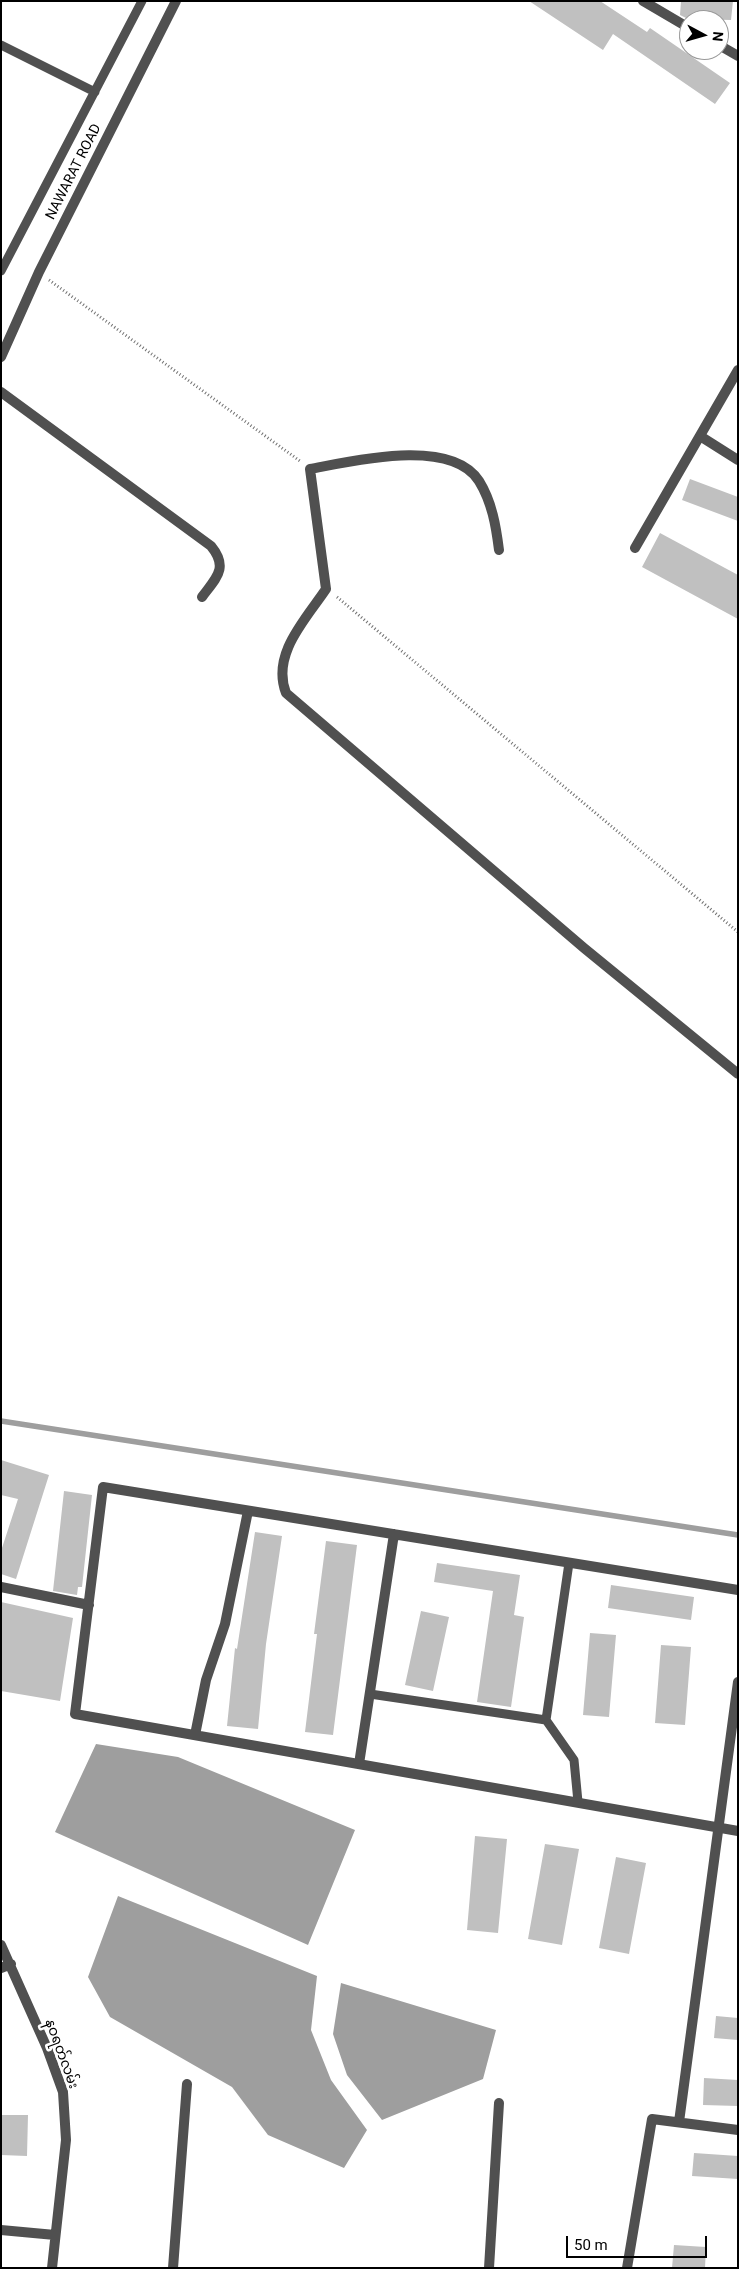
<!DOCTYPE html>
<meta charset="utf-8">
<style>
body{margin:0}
#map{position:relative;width:739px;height:2269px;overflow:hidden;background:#fff;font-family:Roboto,sans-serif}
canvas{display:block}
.frame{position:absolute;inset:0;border:2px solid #000;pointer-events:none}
.north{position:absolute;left:679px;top:10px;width:50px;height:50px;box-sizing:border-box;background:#fff;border:1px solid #999;border-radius:50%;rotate:96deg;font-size:14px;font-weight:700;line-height:20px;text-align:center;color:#000}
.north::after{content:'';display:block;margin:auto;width:18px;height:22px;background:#000;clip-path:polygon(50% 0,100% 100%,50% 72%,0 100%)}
.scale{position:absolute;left:566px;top:2236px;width:141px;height:22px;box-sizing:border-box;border:2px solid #000;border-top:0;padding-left:6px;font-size:15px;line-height:18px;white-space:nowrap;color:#000;-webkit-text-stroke:4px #fff;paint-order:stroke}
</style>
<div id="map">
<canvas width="739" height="2269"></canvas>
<div class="frame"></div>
<div class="north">N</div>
<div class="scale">50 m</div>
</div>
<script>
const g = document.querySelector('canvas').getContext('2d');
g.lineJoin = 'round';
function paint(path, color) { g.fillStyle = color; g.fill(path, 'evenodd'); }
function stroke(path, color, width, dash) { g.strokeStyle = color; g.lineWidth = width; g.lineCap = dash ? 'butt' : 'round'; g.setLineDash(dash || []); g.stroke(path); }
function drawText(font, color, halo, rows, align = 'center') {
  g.font = font + ' Roboto,"Noto Sans Myanmar",sans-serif'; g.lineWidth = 5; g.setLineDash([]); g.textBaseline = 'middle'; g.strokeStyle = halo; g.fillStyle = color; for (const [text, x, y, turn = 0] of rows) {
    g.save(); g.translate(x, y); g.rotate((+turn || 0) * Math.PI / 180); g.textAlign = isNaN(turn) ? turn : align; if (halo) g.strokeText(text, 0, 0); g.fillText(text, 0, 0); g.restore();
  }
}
paint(new Path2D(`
 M96 1744 178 1757 355 1830 308 1945 55 1832Z
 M118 1896 317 1976 311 2030 331 2080 367 2130 344 2168 268 2135 232 2087 110 2017 88 1977Z
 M341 1983 496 2030 483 2079 382 2120 347 2075 333 2034Z`), '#9e9e9e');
stroke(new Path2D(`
 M1 1421 738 1535`), '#9e9e9e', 5.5);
paint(new Path2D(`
 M529 1H600L647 32 650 28 730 83 715 104 613 34 603 50Z
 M681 1H733L731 20 688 19 680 15Z
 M690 479 738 497V521L682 500Z
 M660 533 738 575V619L642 567Z
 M1 1460 49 1475 16 1579 1 1574V1551L18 1499 1 1495Z
 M64 1491 92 1495 82 1587H78L77 1595 53 1591Z
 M255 1532 282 1536 266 1644 258 1729 227 1726 235 1648 237 1649Z
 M326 1541 357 1545 333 1735 305 1732 317 1634H314Z
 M437 1563 520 1575 514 1615 524 1617 511 1707 477 1702 493 1591 434 1582Z
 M611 1585 694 1597 691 1620 608 1608Z
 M1 1602 73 1618 60 1701 1 1691Z
 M421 1611 449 1617 433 1691 405 1685Z
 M590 1633 616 1635 609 1717 583 1715Z
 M661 1645 691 1647 685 1725 655 1723Z
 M475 1836 507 1839 498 1933 467 1930Z
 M545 1844 579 1849 562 1945 528 1939Z
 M616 1857 646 1863 629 1954 599 1948Z
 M716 2016 738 2018V2040L714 2038Z
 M704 2078 738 2080V2106L703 2105Z
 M1 2115H28L27 2156 1 2155Z
 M694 2153 738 2156V2179L692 2176Z
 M674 2245 706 2247 705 2268H672Z`), '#c0c0c0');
stroke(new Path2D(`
 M49 280 300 461
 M337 597 738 932`), '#727272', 3, [1, 2.5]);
stroke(new Path2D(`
 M1 45 95 92
 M1 271 142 1
 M370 1694 546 1720 574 1760 578 1802
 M546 1720 569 1563`), '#505050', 9);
stroke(new Path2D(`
 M643 1 689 28
 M719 45 738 56
 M1 357 39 272 176 1
 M1 392 211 546C229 568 216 578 202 597
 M700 436 738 460
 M635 548 738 370
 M499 550C496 526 492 502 479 481 451 437 353 461 310 469L326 589C306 619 271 654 286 693L584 948 738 1074
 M1 1587 89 1605
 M738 1590 103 1487 75 1714 738 1831
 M195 1735 206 1680 225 1624 248 1511
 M359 1764 394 1534
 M1 1945 47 2048 63 2092 66 2140 52 2268
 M1 1968 11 1964
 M679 2122 738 1682
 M1 2230 55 2235
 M173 2268 187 2084
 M489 2268 499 2103
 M627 2268 652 2119 738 2130`), '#505050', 10);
drawText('14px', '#000', '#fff', [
 ["NAWARAT ROAD",74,172,-63],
 ["နဝရတ်လမ်း",61,2054,70]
]);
</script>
